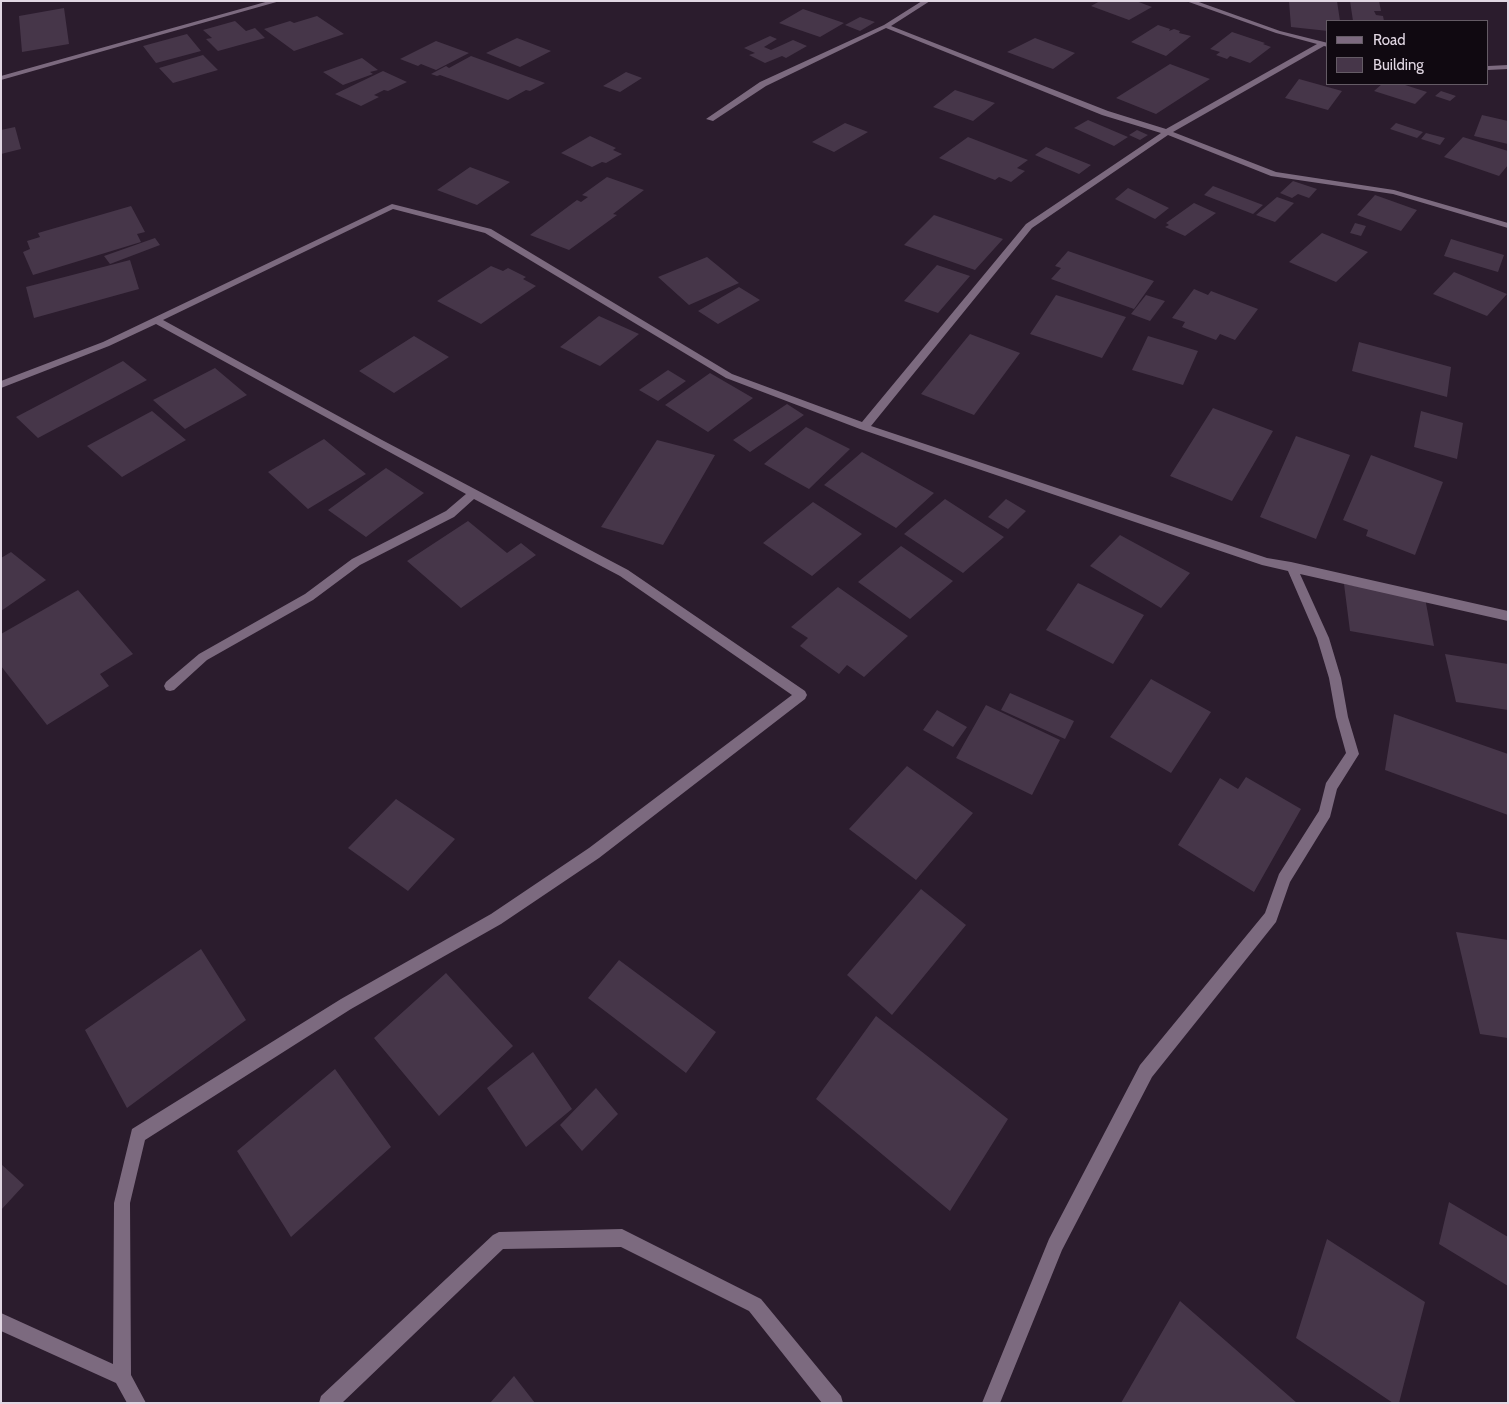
<!DOCTYPE html>
<style>
body{margin:0}
#map{position:relative;width:1509px;height:1404px;overflow:hidden;background:#2b1c2d;font-family:Cabin,sans-serif}
canvas{display:block}
.frame{position:absolute;inset:0;border:2px solid #e1d7e3;pointer-events:none}
.legend{position:absolute;left:1326px;top:20px;width:162px;height:65px;box-sizing:border-box;background:#100911;border:1px solid #645b65;margin:0;padding:6px 9px;list-style:none;font-size:15px;color:#e1d7e3}
.legend li{display:flex;align-items:center;gap:10px;height:25px}
.legend b{width:25px;border:1px solid #645b65}
</style>
<div id="map">
<canvas width="1509" height="1404"></canvas>
<div class="frame"></div>
<ul class="legend">
<li><b style="height:6px;background:#7c6a7f"></b>Road</li>
<li><b style="height:14px;background:#463649"></b>Building</li>
</ul>
</div>
<script>
const g = document.querySelector('canvas').getContext('2d');
g.lineJoin = 'round';
function paint(path, color) { g.fillStyle = color; g.fill(path, 'evenodd'); }
paint(new Path2D(`
 M1100 1H1136L1152 7 1129 20 1091 6Z
 M1289 1H1337L1340 21H1328V31L1291 27Z
 M1350 1H1379L1381 11H1374L1376 15 1383 16 1384 21H1353Z
 M64 8 69 44 22 52 19 16Z
 M803 9 844 23 820 37 779 23Z
 M317 16 344 34 294 51 264 29 290 21 294 23Z
 M860 17 875 22 860 31 845 25Z
 M235 21 246 31 255 28 265 38 218 51 206 39 212 38 203 30Z
 M1158 25 1170 29 1169 31 1174 29 1180 31 1179 33 1191 36 1166 56 1131 42Z
 M1232 32 1265 43 1263 44 1271 47 1250 63 1230 56 1227 59 1216 55 1220 52 1210 49Z
 M187 34 201 51 156 63 143 46Z
 M770 36 777 39 764 47 771 50 793 40 807 46 786 58 782 56 765 63 749 55 755 53 744 48Z
 M517 38 551 51 520 67 486 53Z
 M1035 38 1075 53 1053 69 1007 52Z
 M436 41 469 53 436 70 421 64 418 66 400 59Z
 M203 55 218 70 173 83 159 68Z
 M471 56 545 83 530 91 526 90 508 100 440 75 437 76 431 74 446 66 449 68Z
 M362 58 378 70 370 72 373 74 343 85 323 72Z
 M1170 64 1210 79 1156 114 1116 98Z
 M383 71 407 82 388 91 384 90 374 95 379 97 361 106 335 94Z
 M626 72 642 78 620 92 603 86Z
 M1299 79 1342 91 1328 110 1285 98Z
 M1382 84H1402L1427 92 1415 104 1374 91Z
 M955 90 995 103 973 121 933 107Z
 M1441 91 1456 96 1450 101 1435 96Z
 M1482 115 1508 121V144L1474 136Z
 M1088 120 1128 137 1114 146 1074 128Z
 M845 123 868 132 834 152 812 142Z
 M1396 123 1423 132 1417 138 1390 129Z
 M15 127 21 149 1 154V130Z
 M1137 130 1148 135 1140 140 1129 135Z
 M1426 133 1445 138 1440 145 1421 139Z
 M590 136 616 148 613 150 622 154 606 163 602 162 592 167 561 153Z
 M968 137 1028 160 1017 168 1025 171 1011 182 999 177 995 180 939 158Z
 M1463 137 1508 151V165L1499 176 1444 157Z
 M1046 147 1091 165 1079 174 1035 155Z
 M470 167 510 182 477 205 437 190Z
 M607 177 644 190 613 214 617 215 569 250 530 235 577 200 581 202 588 197 582 195Z
 M1293 181 1317 189 1309 198 1298 194 1292 198 1280 193Z
 M1213 186 1263 205 1253 214 1204 195Z
 M1128 188 1169 208 1155 219 1115 199Z
 M1375 195 1417 210 1401 231 1357 215Z
 M1277 197 1294 203 1275 222 1256 215Z
 M1194 203 1216 213 1185 236 1165 227 1169 225 1166 223Z
 M131 206 145 232 137 234 141 242 33 275 23 252 30 249 27 241 40 237 38 233Z
 M934 215 1003 239 975 270 904 245Z
 M1355 223 1366 226 1361 236 1350 233Z
 M1322 233 1368 252 1336 282 1289 262Z
 M155 238 160 245 110 264 104 256Z
 M1451 239 1504 255 1498 272 1444 256Z
 M1068 251 1154 281 1134 309 1051 279 1061 268 1055 266Z
 M707 257 739 283 689 305 658 277Z
 M130 260 139 289 34 318 26 287Z
 M937 265 970 276 938 313 904 301Z
 M491 266 503 271 508 268 526 277 523 279 536 286 481 324 437 301Z
 M1454 272 1507 294 1487 316 1433 294Z
 M739 287 760 300 718 324 698 311Z
 M1194 289 1208 295 1211 291 1258 309 1235 340 1220 334 1216 340 1182 327 1185 322 1172 318Z
 M1056 295 1126 317 1102 358 1030 334Z
 M1146 295 1165 301 1150 321 1131 314Z
 M599 316 639 334 600 366 560 347Z
 M970 334 1020 353 974 415 921 394Z
 M414 336 449 357 394 393 359 371Z
 M1148 336 1198 351 1183 385 1132 370Z
 M1359 342 1451 367 1447 397 1352 371Z
 M123 361 147 380 38 438 16 417Z
 M215 368 247 395 185 429 153 400Z
 M668 370 686 381 658 401 639 390Z
 M710 373 753 398 708 432 665 405Z
 M787 404 804 415 750 452 733 440Z
 M1213 408 1273 431 1232 501 1170 476Z
 M152 411 186 440 122 477 87 446Z
 M1421 411 1463 423 1457 459 1414 447Z
 M806 427 850 449 809 489 764 464Z
 M1296 436 1350 455 1316 539 1260 517Z
 M324 439 366 474 308 509 268 472Z
 M657 440 715 455 663 545 601 527Z
 M862 452 934 493 896 528 824 485Z
 M1371 455 1443 482 1415 555 1366 536 1368 530 1343 520Z
 M386 468 424 493 366 537 328 510Z
 M945 499 1004 537 963 573 904 534Z
 M1006 499 1026 511 1008 529 988 517Z
 M813 502 862 534 812 576 763 543Z
 M468 521 507 553 521 543 536 555 461 608 407 561Z
 M1120 535 1190 573 1161 608 1090 566Z
 M901 546 953 581 910 619 858 582Z
 M11 552 46 580 1 611V558Z
 M1078 583 1144 615 1113 664 1046 630Z
 M1344 584 1425 598 1434 646 1350 631Z
 M838 587 908 636 864 677 847 665 839 674 800 646 808 638 791 627Z
 M78 590 133 654 100 674 109 686 47 725 1 666V634Z
 M1445 654 1508 664V710L1456 702Z
 M1151 679 1211 712 1171 773 1110 737Z
 M1010 693 1074 721 1065 739 1001 710Z
 M986 705 1060 740 1032 795 956 758Z
 M937 710 967 727 953 747 923 730Z
 M1394 714 1508 754V815L1385 770Z
 M907 766 973 813 916 880 849 829Z
 M1246 777 1301 809 1254 892 1178 845 1220 778 1238 789Z
 M396 799 455 839 408 891 348 848Z
 M921 889 966 925 892 1015 847 975Z
 M1456 932 1508 940V1038L1480 1034Z
 M201 949 246 1020 127 1108 85 1030Z
 M619 960 716 1032 686 1073 588 998Z
 M446 973 513 1046 439 1116 374 1038Z
 M876 1016 1008 1119 950 1211 816 1099Z
 M533 1052 572 1109 526 1147 487 1088Z
 M335 1069 391 1147 291 1237 237 1151Z
 M596 1088 618 1114 582 1151 560 1125Z
 M1 1164 24 1185 1 1210Z
 M1449 1202 1508 1237V1286L1439 1244Z
 M1327 1239 1425 1302 1399 1403H1393L1296 1338Z
 M1180 1301 1297 1403H1121Z
 M514 1376 535 1403H490Z`), '#463649');
paint(new Path2D(`
 M269 1H280L1 80V76Z
 M922 1H930L891 26 1108 111 1166 129 1317 44 1276 33 1186 1H1196L1280 31 1328 43V47L1324 46 1173 132 1276 172 1394 190 1508 223V228L1393 194 1271 176 1168 135 1032 228 871 426 1267 558 1291 562 1508 611V621L1300 574 1329 638 1341 678 1348 717 1359 754 1337 789 1330 817 1290 882 1276 922 1152 1077 1062 1250 1000 1403H982L1049 1239 1140 1065 1265 913 1279 874 1319 811 1326 783 1346 753 1336 717 1329 678 1317 638 1288 571 1262 565 860 429 726 378 485 233 393 209 163 320 382 440 628 570 805 691 807 695 805 699 599 858 501 924 351 1009 145 1140 130 1203 131 1375 146 1403H127L116 1383 1 1331V1313L113 1364 114 1203 132 1129 341 999 491 914 589 848 792 695 620 576 474 499 454 517 360 565 313 600 207 660 174 690 170 691 166 690 164 686 166 682 199 654 305 594 352 559 446 511 466 494 156 324 109 346 1 388V381L103 342 392 204 491 229 732 374 862 422 1026 224 1161 133 1102 115 886 28 766 86 713 121 706 119 760 82 884 25Z
 M1508 65V69L1488 70V66Z
 M622 1229 761 1299 841 1396 843 1403H822L749 1311 621 1247 503 1249 342 1403H319L321 1396 493 1235 499 1232Z`), '#7c6a7f');
</script>
